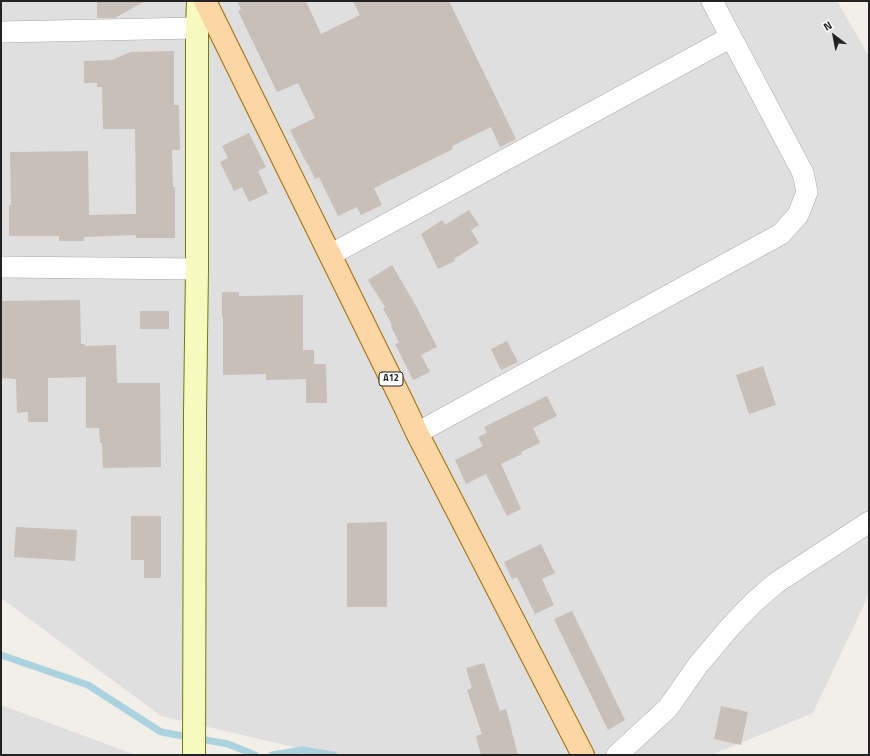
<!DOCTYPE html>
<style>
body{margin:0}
#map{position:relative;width:870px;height:756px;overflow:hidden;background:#f2efe9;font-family:"Titillium Web",sans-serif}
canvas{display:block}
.frame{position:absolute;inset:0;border:2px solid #222;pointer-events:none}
.north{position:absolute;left:814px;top:16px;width:40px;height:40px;-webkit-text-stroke:3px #fff;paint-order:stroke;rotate:328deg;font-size:11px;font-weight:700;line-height:16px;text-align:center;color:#222}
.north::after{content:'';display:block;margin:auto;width:14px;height:18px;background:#222;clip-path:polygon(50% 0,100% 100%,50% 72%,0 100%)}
</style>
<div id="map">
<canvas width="870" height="756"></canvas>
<div class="frame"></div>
<div class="north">N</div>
</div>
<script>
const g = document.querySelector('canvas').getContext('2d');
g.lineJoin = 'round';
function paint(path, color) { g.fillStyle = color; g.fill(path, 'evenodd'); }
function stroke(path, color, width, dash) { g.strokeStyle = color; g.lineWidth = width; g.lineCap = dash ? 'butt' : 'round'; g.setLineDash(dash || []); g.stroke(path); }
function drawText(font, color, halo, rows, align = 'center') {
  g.font = font + ' "Titillium Web",sans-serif'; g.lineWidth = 4; g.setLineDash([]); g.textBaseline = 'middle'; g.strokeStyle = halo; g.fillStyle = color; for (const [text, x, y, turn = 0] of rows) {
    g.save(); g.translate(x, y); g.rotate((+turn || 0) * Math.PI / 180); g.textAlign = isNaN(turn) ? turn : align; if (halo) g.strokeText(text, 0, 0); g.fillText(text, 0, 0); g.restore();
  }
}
paint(new Path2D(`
 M1 1H837L869 56V594L813 713 711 755H328L161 716 1 598Z
 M1 705 136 755H1Z`), '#e0dfdf');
stroke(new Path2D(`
 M1 655 88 685 161 732 228 744 255 755
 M272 755 302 750 334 755`), '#aad3df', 7);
paint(new Path2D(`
 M97 1H145L115 18H97Z
 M237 1H306L321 34 360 15 353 1H449L516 139 500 147 491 127 452 146 453 149 374 188 382 205 361 215 357 207 338 216 319 177 315 179 308 164H307L290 130 315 118 298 83 277 92 238 11 241 9Z
 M174 51V105H179L180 150H172L173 187H175V238H136V235L84 237V241H59V236H9V205H11L10 152 88 151 89 215 136 214 135 129H103L102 87H97V83H84V61L112 60 131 52Z
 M249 133 266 167 258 171 268 193 249 202 242 187 234 191 220 162 228 158 222 146Z
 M469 210 479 225 471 230 479 243 454 259 455 261 438 269 421 234 442 220 445 225Z
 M392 265 415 304 437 347 421 355 430 372 413 380 395 344 399 343 391 326 392 325 383 308 385 307 368 280Z
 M222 292H239V296L303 295V350H314V364H326L327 403H306V379L266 380V374L223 375V317H222Z
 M80 300 81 344H85V346L116 345 117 383H160L161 467 103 468 102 443H100L99 428H86V377L48 378V422H28V412L17 413 16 379 1 378V301Z
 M140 311H169V329H140Z
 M507 341 518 362 501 370 491 349Z
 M763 366 776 405 749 414 736 375Z
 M547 396 557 416 533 428 540 443 521 452 522 454 501 464 521 509 507 516 486 474 466 484 455 460 483 446 478 437 487 433 484 427Z
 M131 516H161V578H144V560H131Z
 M387 522V607H347V523Z
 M16 527 77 530 75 561 14 557Z
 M541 544 555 573 542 579 554 605 535 614 517 577 512 579 504 562Z
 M572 611 625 720 608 730 554 619Z
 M484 663 500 711 506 709 518 755H481L476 736 482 734 467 690 472 688 466 668Z
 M721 706 748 712 741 745 714 739Z`), '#c7bfb8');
const street = new Path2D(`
 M1 32 197 28
 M330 255 731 37
 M1 267 197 269
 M417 433 781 234 798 215 807 192 803 173 712 1
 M617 755 668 708 698 665 731 626 753 603 776 583 869 522`);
const secondary = new Path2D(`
 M194 755 195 413 197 269V28L198 1`);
const primary = new Path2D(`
 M205 1 403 403 417 433 583 755`);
stroke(street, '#a9a9a9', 22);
stroke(secondary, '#707d05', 24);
stroke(primary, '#a06b00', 24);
stroke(street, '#fff', 21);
stroke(secondary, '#f7fabf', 22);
stroke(primary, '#fcd6a4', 22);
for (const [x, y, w] of [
 [391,379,24]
]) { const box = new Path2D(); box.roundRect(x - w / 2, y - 7, w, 14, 3); g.fillStyle = '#fff'; g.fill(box); stroke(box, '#222', 1); }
drawText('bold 9px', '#222', null, [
 ["A12",391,379]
]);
</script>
